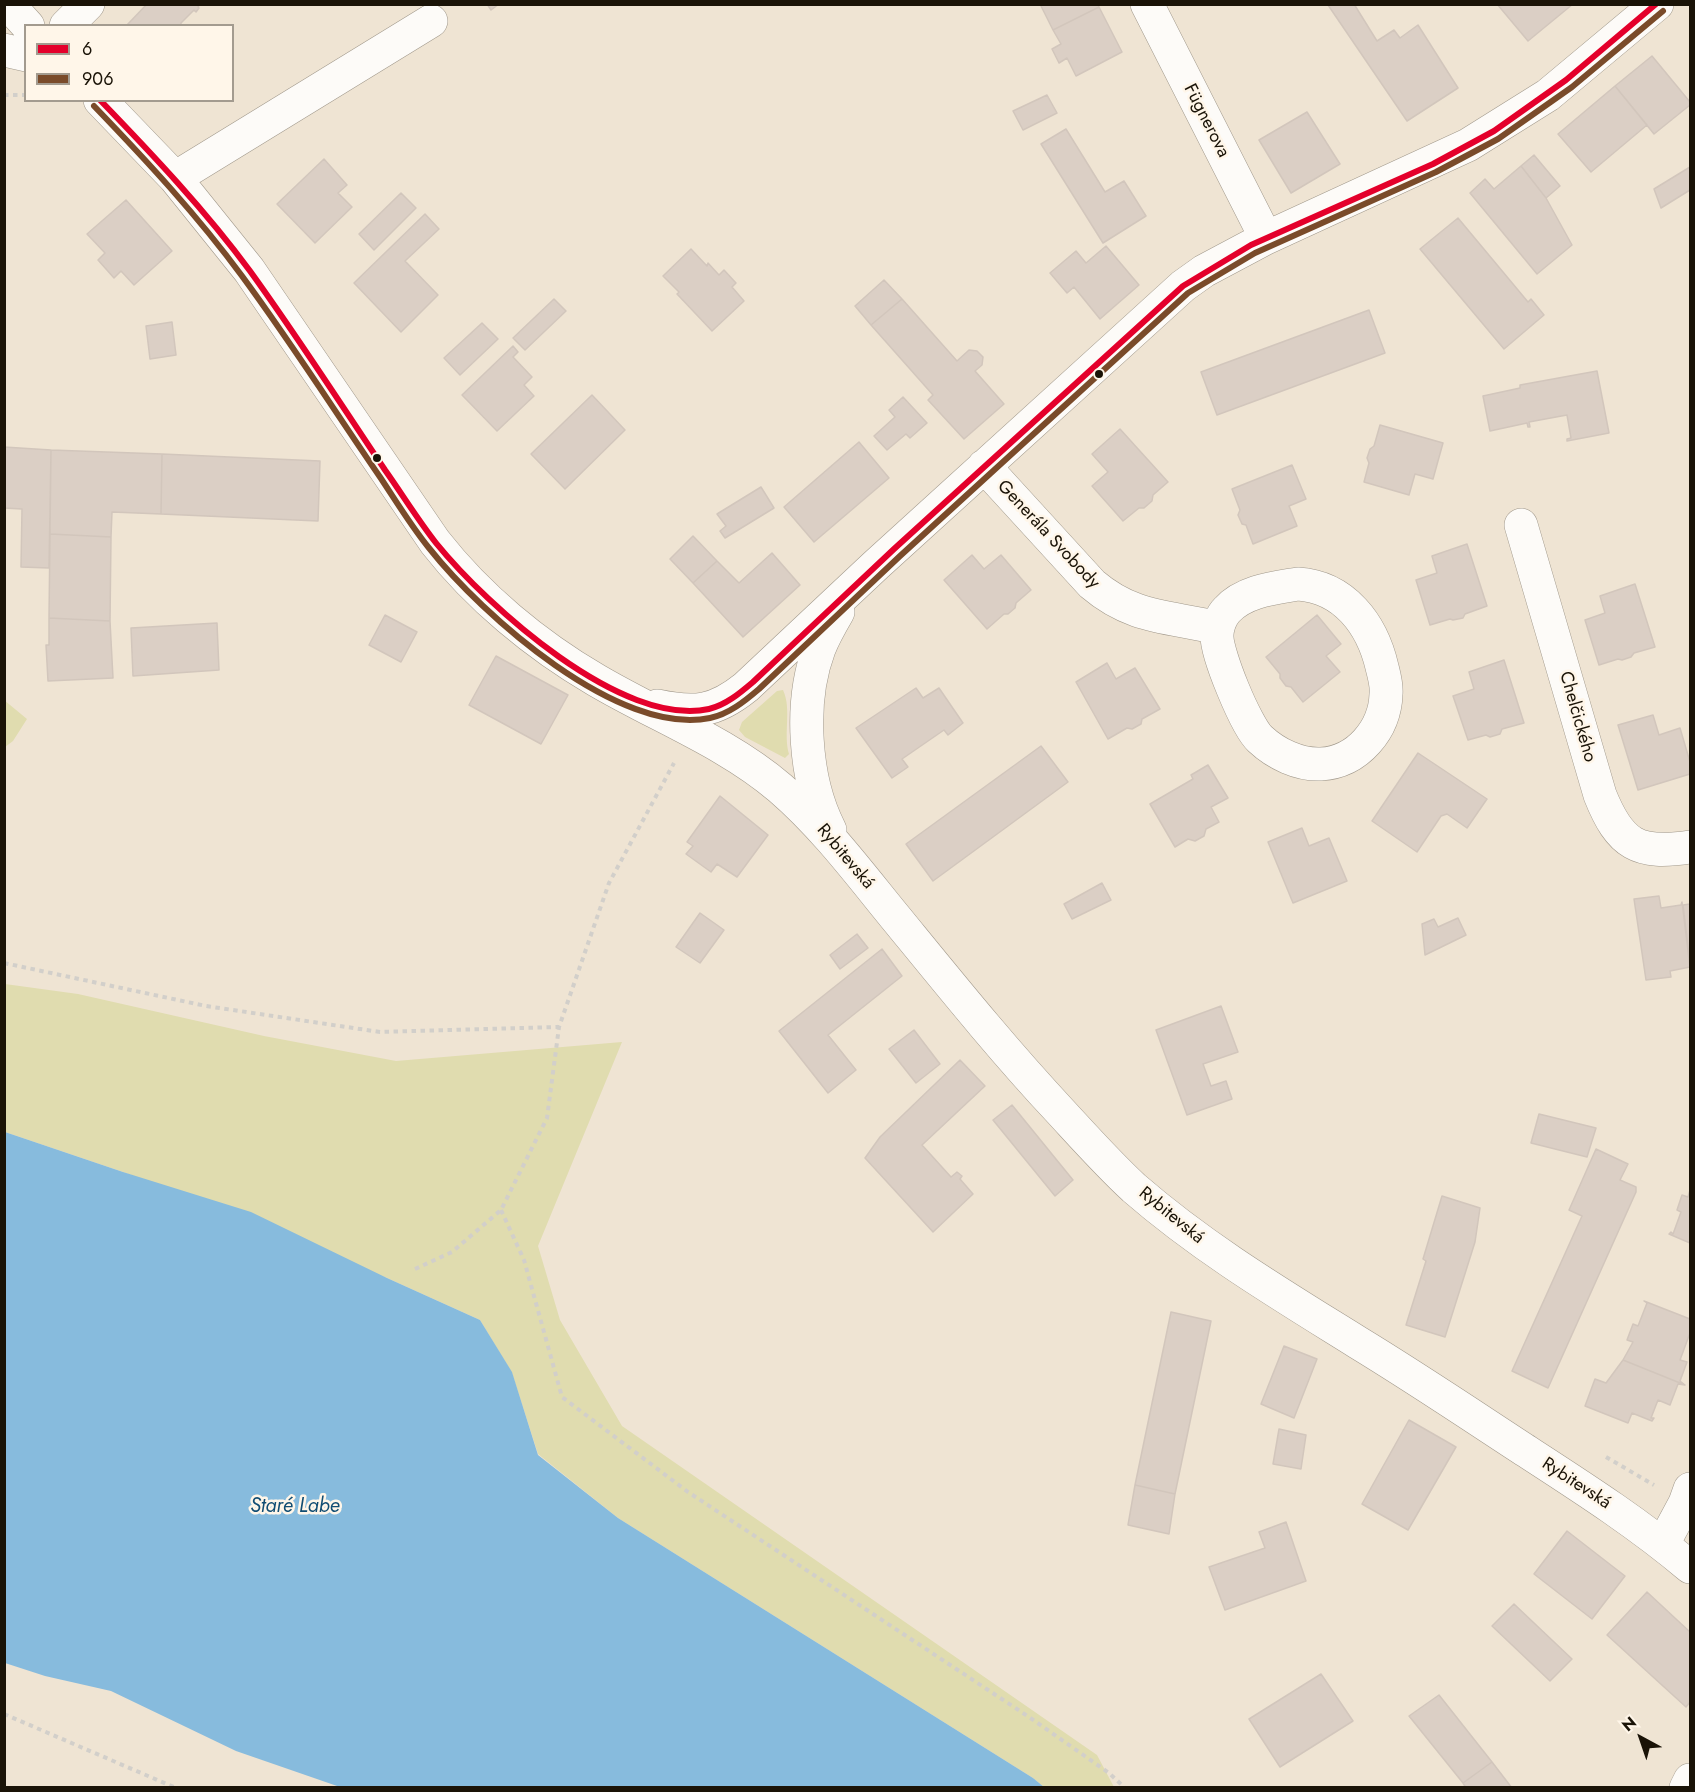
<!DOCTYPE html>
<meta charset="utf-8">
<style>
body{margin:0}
#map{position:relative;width:1695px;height:1792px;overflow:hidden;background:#efe4d3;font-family:Jost,sans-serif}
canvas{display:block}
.frame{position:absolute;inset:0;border:6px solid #1a1307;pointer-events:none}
.legend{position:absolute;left:24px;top:24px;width:210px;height:78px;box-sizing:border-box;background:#fff6e9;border:2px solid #a39b8f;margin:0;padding:8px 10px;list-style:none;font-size:18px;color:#1a1307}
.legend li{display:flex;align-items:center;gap:12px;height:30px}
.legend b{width:30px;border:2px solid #a39b8f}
.north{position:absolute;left:1611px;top:1708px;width:60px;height:60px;-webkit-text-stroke:4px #fff6e9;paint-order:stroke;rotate:320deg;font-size:16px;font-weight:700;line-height:24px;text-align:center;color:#1a1307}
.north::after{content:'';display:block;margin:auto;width:21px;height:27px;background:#1a1307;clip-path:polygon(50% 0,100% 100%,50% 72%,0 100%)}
</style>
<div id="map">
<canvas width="1695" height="1792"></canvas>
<div class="frame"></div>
<ul class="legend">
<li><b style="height:8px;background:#e4002b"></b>6</li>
<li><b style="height:8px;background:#7a4b2a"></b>906</li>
</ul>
<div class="north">N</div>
</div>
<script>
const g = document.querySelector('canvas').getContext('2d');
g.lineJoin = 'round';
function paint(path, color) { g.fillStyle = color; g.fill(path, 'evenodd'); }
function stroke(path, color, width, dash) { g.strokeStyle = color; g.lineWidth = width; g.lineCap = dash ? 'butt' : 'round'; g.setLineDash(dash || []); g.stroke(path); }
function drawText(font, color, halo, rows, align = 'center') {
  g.font = font + ' Jost,sans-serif'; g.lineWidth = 5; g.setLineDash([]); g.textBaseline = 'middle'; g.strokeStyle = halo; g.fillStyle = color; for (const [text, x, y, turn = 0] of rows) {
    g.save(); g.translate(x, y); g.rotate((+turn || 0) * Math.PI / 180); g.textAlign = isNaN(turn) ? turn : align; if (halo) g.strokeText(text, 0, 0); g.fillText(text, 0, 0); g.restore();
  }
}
paint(new Path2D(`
 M783 690C792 709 783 734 789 754L785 758 745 737 739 730 742 722 777 691Z
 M4 700 27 719 13 741 5 747Z
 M5 984 78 994 264 1036 396 1061 622 1042 538 1246 560 1320 622 1426 1097 1755 1114 1787H1044L1033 1778 618 1518 538 1454 512 1373 480 1320 387 1278 123 1172 5 1132Z`), '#e0dcaf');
paint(new Path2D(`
 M5 1132 123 1172 251 1212 387 1278 480 1320 512 1372 538 1455 618 1518 1033 1778 1044 1787H340L236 1751 111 1691 45 1676 5 1663Z`), '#87bbdd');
const building = new Path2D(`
 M147 4H200L198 7 199 8 196 12 194 10 181 23V26H126Z
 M487 4H499L491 10Z
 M1040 4H1098L1099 7 1053 30Z
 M1354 4 1377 41 1394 30 1400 38 1418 25 1458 88 1407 121 1328 5Z
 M1497 4H1573L1528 41Z
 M1099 7 1122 52 1076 76 1067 58 1059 63 1052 49 1061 44 1053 30Z
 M1652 56 1690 102V105L1654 134 1615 86Z
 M1615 86 1647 125 1591 172 1558 134Z
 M1047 95 1057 113 1023 130 1013 111Z
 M1307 112 1340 164 1291 193 1259 140Z
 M1066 129 1105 192 1124 181 1146 216 1103 243 1041 144Z
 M1534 155 1560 186 1546 198 1521 166Z
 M324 159 347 185 338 193 352 207 315 243 277 204Z
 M1521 166 1546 198 1572 245 1537 274 1470 193 1485 179 1494 189Z
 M1690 167V190L1661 208 1654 189Z
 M401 193 416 208 374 250 359 234Z
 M126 200 172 251 134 285 121 271 114 278 98 260 105 253 87 234Z
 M425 214 439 229 405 261 438 295 401 332 354 283Z
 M1458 218 1528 302 1531 299 1544 315 1504 349 1420 249Z
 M1106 246 1139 285 1100 319 1074 287 1067 293 1050 273 1076 251 1086 263Z
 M691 249 707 266 708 263 719 275 724 270 736 283 732 287 744 301 712 331 677 294 679 292 663 276Z
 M884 280 902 299 871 325 855 306Z
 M554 299 566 311 525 350 513 338Z
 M902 299 957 361 969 350 977 351 983 357 982 365 975 371 1004 404 964 439 928 400 933 395 871 325Z
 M1369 310 1385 353 1217 415 1201 372Z
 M172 322 176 355 150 359 146 326Z
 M482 323 498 339 460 375 444 358Z
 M513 346 518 352 513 357 532 377 524 385 534 396 497 431 462 395Z
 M1597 371 1609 433 1567 441V439L1571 438 1567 415 1529 422 1530 427H1528L1527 423 1490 431 1483 396 1520 388V385Z
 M592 395 625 430 565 489 531 454Z
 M903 397 927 423 910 438 906 434 887 450 874 436 895 417 889 410Z
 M1380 425 1443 443 1433 479 1415 474 1409 495 1364 482 1369 463 1367 458 1370 449 1374 446Z
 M1120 429 1168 482 1153 495 1152 501 1144 508H1139L1123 521 1092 486 1108 472 1092 454Z
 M859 442 889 478 814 542 784 507Z
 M4 447 51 450 49 568 21 567 22 509 4 508Z
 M51 450 162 454 161 514 112 512 111 537 50 534Z
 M162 454 320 461 318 521 161 514Z
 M1292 465 1306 499 1289 506 1297 526 1253 544 1246 525 1242 524 1238 515 1240 510 1232 489Z
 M761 487 774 508 725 538 720 531 726 526 717 514Z
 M50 534 111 537 110 621 49 618Z
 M693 536 717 561 693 583 670 559Z
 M1467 544 1487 606 1465 614 1463 618 1453 620 1450 619 1430 625 1416 580 1437 573 1432 556Z
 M772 553 800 585 743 637 693 583 717 561 739 583Z
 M972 555 984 569 1001 555 1031 590 1016 603 1015 608 1008 614H1004L987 629 944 580Z
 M1635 584 1655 647 1634 653 1631 657 1622 660 1618 659 1599 665 1585 620 1605 613 1600 596Z
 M385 615 417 632 401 662 369 645Z
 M1317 615 1341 644 1326 656 1340 672 1303 702 1291 687 1286 686 1280 678V674L1266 657Z
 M49 618 110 621 113 678 48 681 46 645H49Z
 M217 623 219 670 133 676 131 628Z
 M496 656 568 695 541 744 469 705Z
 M1504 660 1524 723 1502 729 1500 734 1490 737 1486 735 1468 740 1453 696 1474 689 1469 672Z
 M1107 663 1116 679 1135 668 1160 709 1142 719 1141 724 1132 729 1127 728 1108 739 1076 682Z
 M916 688 923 698 939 688 963 723 948 735 944 730 902 759 908 767 892 778 856 728Z
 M1653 715 1659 735 1680 728 1690 762V774L1638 790 1618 725Z
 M1041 746 1068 782 933 881 906 844Z
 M1418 753 1487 799 1467 828 1447 814 1441 816 1417 852 1372 821Z
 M1208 765 1228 798 1211 807 1219 822 1206 829 1204 836 1195 841 1188 839 1175 847 1150 804 1193 779 1191 775Z
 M720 796 768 835 737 877 717 864 711 872 686 854 693 846 687 842Z
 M1302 828 1309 846 1329 838 1347 881 1293 903 1268 842Z
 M1102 883 1111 900 1072 919 1064 904Z
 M1659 896 1661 908 1681 905 1682 902 1690 967 1670 971 1671 977 1646 980 1634 899Z
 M1690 904V963L1683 905Z
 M700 913 724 930 700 963 676 947Z
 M1458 918 1466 935 1425 955 1422 924 1434 919 1438 927Z
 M857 934 868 948 840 969 830 955Z
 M882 949 902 976 828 1035 856 1070 828 1093 779 1031Z
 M1221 1006 1238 1052 1203 1064 1211 1086 1226 1081 1232 1099 1187 1115 1156 1030Z
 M914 1030 940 1064 916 1083 889 1049Z
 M960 1060 985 1086 922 1145 951 1177 957 1172 962 1176 960 1179 973 1194 933 1232 865 1158 880 1137Z
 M1012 1105 1073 1180 1055 1196 993 1120Z
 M1539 1114 1596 1128 1587 1157 1531 1143Z
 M1596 1149 1628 1164 1620 1180 1636 1187V1192L1548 1388 1512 1371 1582 1216 1569 1210Z
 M1690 1190V1243L1669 1234 1671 1232 1673 1234 1681 1212 1677 1210 1682 1195 1688 1197Z
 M1442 1196 1480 1208 1475 1242 1445 1337 1406 1325 1426 1261 1423 1259Z
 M1644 1301 1690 1319V1333L1680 1360 1687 1362 1680 1381 1685 1385 1623 1360 1633 1342 1627 1340 1633 1324 1638 1326 1647 1303Z
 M1171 1312 1211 1321 1175 1494 1135 1485Z
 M1284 1346 1317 1359 1294 1418 1261 1404Z
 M1623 1360 1685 1385 1678 1384 1670 1405 1658 1400 1651 1418H1654L1652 1421 1632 1413 1628 1423 1585 1406 1595 1379 1606 1383Z
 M1409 1420 1456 1447 1408 1530 1362 1504Z
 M1279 1429 1306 1435 1301 1469 1273 1464Z
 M1135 1485 1175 1494 1169 1534 1128 1525Z
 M1286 1522 1306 1581 1225 1610 1209 1567 1265 1548 1259 1532Z
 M1567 1531 1625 1576 1592 1619 1534 1574Z
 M1647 1592 1690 1632V1702L1686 1707 1607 1635Z
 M1514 1604 1572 1659 1550 1681 1492 1626Z
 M1321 1674 1353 1721 1280 1767 1249 1719Z
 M1439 1695 1492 1762 1463 1783 1409 1716Z
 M1492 1762 1512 1788H1466L1463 1783Z`);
paint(building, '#dbcfc5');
stroke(building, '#d2c6bc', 1.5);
const minor = new Path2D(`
 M8 4 28 26
 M1147 4 1266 238
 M66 26 88 4
 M4 50 26 55
 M100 100 175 178 249 270 435 542C478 597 536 645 596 680 657 716 726 742 780 788 824 826 859 873 895 917 949 983 1002 1049 1060 1111 1084 1137 1108 1164 1134 1188 1203 1248 1280 1294 1357 1342 1413 1376 1468 1413 1523 1449 1580 1486 1638 1523 1690 1567
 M175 178 431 21
 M984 466 1092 584C1133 619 1168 616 1218 628
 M1521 525 1600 795C1620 845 1638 855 1690 847
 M1298 584C1344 587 1372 624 1382 667 1384 675 1387 685 1386 694 1385 729 1358 762 1321 764 1299 765 1276 754 1260 739 1246 726 1216 653 1217 635 1217 627 1221 616 1227 610 1244 591 1274 588 1298 584Z
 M657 706C695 714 715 712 746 687L876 565 1183 286 1204 271 1266 238 1468 145 1548 95 1657 4
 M830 830C804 780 799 702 819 649 824 636 831 624 838 612
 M1663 1544 1685 1503 1690 1489
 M1686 1788 1690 1780`);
stroke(minor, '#a0988b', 34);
stroke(new Path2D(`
 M4 95H26
 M4 963 206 1006 380 1032 559 1027
 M501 1210 524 1260 562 1397 688 1492 1029 1717 1109 1773 1125 1788
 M415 1269 452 1252 501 1210 547 1118 559 1027 609 883 674 763
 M1606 1457 1654 1485
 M4 1714 176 1788`), '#d2cfca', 4, [4.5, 4.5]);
stroke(minor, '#fdfbf8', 33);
stroke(new Path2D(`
 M100 100C153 155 205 210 250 271 297 336 340 403 385 470 402 494 418 520 436 543 487 606 622 728 709 709 726 705 740 693 753 682L894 549 1183 286 1251 245 1433 164 1494 131 1566 80 1656 4`), '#e4002b', 6);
stroke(new Path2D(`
 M94 106C146 160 197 215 242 276 290 341 334 410 380 477 396 501 411 526 429 548 482 615 619 737 710 718 729 714 745 701 759 689L900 556 1188 293 1255 253 1436 172 1498 139 1572 87 1663 11`), '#7a4b2a', 6);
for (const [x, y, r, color] of [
 [1099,374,5,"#1a1307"],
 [377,458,5,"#1a1307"]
]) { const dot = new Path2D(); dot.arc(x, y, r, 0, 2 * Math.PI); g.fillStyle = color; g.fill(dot); stroke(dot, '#fff6e9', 2); }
drawText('18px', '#1a1307', '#fff6e9', [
 ["Fügnerova",1206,121,63],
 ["Generála Svobody",1048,535,47],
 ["Chelčického",1577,717,74],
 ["Rybitevská",845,857,50],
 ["Rybitevská",1171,1216,39],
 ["Rybitevská",1576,1484,33]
]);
drawText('italic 20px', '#114d73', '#fff6e9', [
 ["Staré Labe",295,1507]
]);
</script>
